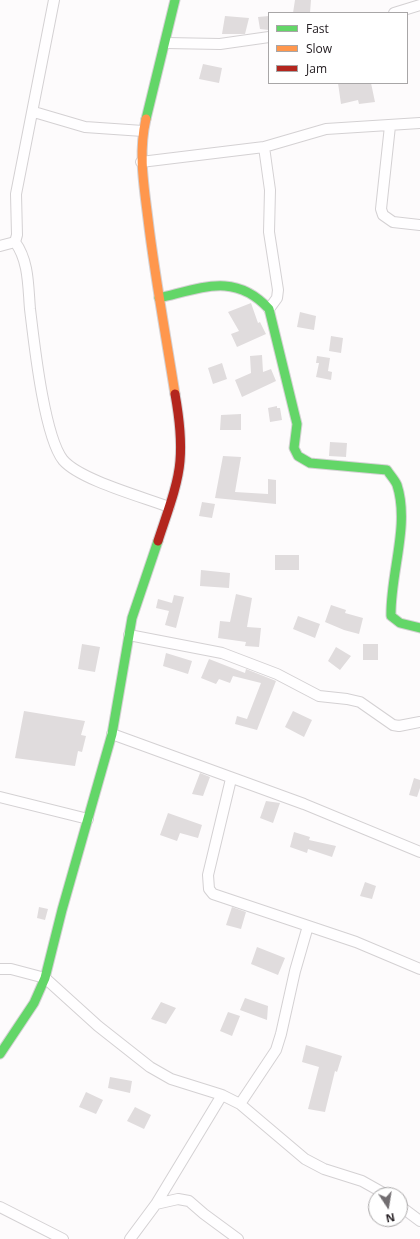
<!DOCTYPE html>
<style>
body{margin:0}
#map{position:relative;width:420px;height:1239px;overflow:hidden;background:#fdfbfc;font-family:"Open Sans",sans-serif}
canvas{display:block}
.legend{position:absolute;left:268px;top:12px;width:140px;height:72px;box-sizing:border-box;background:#fff;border:1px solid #a8a6a7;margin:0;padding:5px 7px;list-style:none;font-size:12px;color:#262024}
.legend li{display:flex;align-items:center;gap:8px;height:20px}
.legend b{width:20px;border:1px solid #a8a6a7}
.north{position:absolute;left:368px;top:1187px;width:40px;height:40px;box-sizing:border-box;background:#fff;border:1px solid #a8a6a7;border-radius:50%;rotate:168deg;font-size:11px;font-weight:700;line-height:16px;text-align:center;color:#262024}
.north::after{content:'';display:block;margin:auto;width:14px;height:18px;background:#716d70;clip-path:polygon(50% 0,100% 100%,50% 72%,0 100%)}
</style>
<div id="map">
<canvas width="420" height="1239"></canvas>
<ul class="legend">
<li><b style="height:5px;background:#63d668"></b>Fast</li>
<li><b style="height:5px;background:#ff974d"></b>Slow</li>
<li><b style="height:5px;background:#b3261e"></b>Jam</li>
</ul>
<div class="north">N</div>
</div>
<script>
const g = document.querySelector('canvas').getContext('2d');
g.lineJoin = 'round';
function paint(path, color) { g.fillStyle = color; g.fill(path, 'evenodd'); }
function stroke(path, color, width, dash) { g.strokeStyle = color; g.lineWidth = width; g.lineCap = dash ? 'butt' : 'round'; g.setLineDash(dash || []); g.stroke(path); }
paint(new Path2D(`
 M295 0H311L310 13H293Z
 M225 16 249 18 245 34H222Z
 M269 16V30L260 29 258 17Z
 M203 64 222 68 219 83 199 79Z
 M338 83H371L375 102 359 104 358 100 341 104Z
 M251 303 258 323 260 322 266 334 237 347 231 334 239 331 228 312Z
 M300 312 316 316 314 330 297 327Z
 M331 336 343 338 341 353 329 351Z
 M262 355 263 372 271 369 276 381 242 397 235 380 251 373 250 356Z
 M317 356 330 358 328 371 332 372 331 380 316 377 319 363H316Z
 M222 363 227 379 213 384 208 368Z
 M277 406V408H280L282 420 270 422 268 408Z
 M241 414V430H220L221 415Z
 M330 442 347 443 346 457 329 456Z
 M223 456 241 457 235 492 268 494V479L276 480V504L215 498Z
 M202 502 215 504 212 518 199 516Z
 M275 555H299V570H275Z
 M201 570 230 573 229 588 200 586Z
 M236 594 252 598 247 627 261 628 259 647 245 646 246 642 218 638 220 621 230 622Z
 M174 595 184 597 176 628 165 625 169 611 156 608 158 599 172 603Z
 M331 605 346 610 345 613 363 618 359 634 344 630 325 622Z
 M298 616 320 624 315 638 293 629Z
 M82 644 100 647 95 672 78 669Z
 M363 644H378V660H363Z
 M336 647 351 656 340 670 328 661Z
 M166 653 192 661 188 674 163 666Z
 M209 659 245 673 246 669 276 681 257 730 235 724 237 716 247 719 261 683 233 676 230 683 219 679 216 684 201 678Z
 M24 711 85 721 81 735 86 736 82 752 78 751 75 766 15 758Z
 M293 711 312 720 304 737 285 727Z
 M200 773 210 777 203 796 192 794Z
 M414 778 420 780V788L417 797 409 795Z
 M266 801 280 803 273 823 260 818Z
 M168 813 202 825 198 838 180 833 177 841 160 835Z
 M294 832 310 837 309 840 336 846 332 857 308 849 307 853 290 847Z
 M365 882 376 886 372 899 360 896Z
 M39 907 48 909 45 920 37 918Z
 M232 907 246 912 241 929 226 925Z
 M257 947 285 958 278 975 251 964Z
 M245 998 268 1006 267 1020 240 1010Z
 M161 1002 176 1008 166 1024 151 1019Z
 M228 1012 240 1016 232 1036 220 1031Z
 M306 1045 342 1056 337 1072 335 1071 325 1112 308 1109 319 1067 302 1062Z
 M110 1077 132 1081 130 1093 108 1088Z
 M86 1092 103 1100 96 1114 79 1107Z
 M135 1107 151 1115 144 1129 127 1121Z`), '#e0dcdd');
const street = new Path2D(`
 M394 13 420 5
 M166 43 220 44 269 37
 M34 112 85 127 143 131
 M390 126 381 209 383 215 393 222 420 225
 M264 147 270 190 269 232 278 290 277 298 269 309
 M141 162 264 147 326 129 420 123
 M15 242C29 261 28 286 30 309 34 342 44 436 63 460 80 480 143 497 169 507
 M0 246 15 242 17 235 16 194 54 0
 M129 635 222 653 277 674 319 696 347 699 360 702 393 725 399 726 420 722
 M112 734 304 804 420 852
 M231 779 208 875 209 889 213 894 356 942 420 969
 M0 797 88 819
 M0 969H11L45 978 98 1026 150 1067 171 1079 222 1095 240 1104 305 1159 324 1169 362 1181 387 1195
 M240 1104 276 1050 281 1034 295 971 308 926
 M156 1204 178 1199 189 1201 204 1214 238 1239
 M400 1206 420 1221
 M0 1207 63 1239
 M130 1239 156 1204 222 1095`);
const fast = new Path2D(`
 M146 119 175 0
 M159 298C202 288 235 272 269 309L297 424 294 448 298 456 310 463 387 470C390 475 395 480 397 485 410 525 390 574 391 616L400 623 420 628
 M0 1054 34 1003 45 978 62 910 112 734 132 618 158 541`);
const slow = new Path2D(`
 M146 119C138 153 144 186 148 219 155 278 166 336 175 394`);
const jam = new Path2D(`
 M158 541C166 516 178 486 180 461 182 438 179 416 175 394`);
stroke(street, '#d4d1d3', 12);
stroke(fast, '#d4d1d3', 11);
stroke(slow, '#d4d1d3', 11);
stroke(jam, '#d4d1d3', 11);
stroke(street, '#fffeff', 10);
stroke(fast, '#63d668', 9);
stroke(slow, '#ff974d', 9);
stroke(jam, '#b3261e', 9);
</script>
